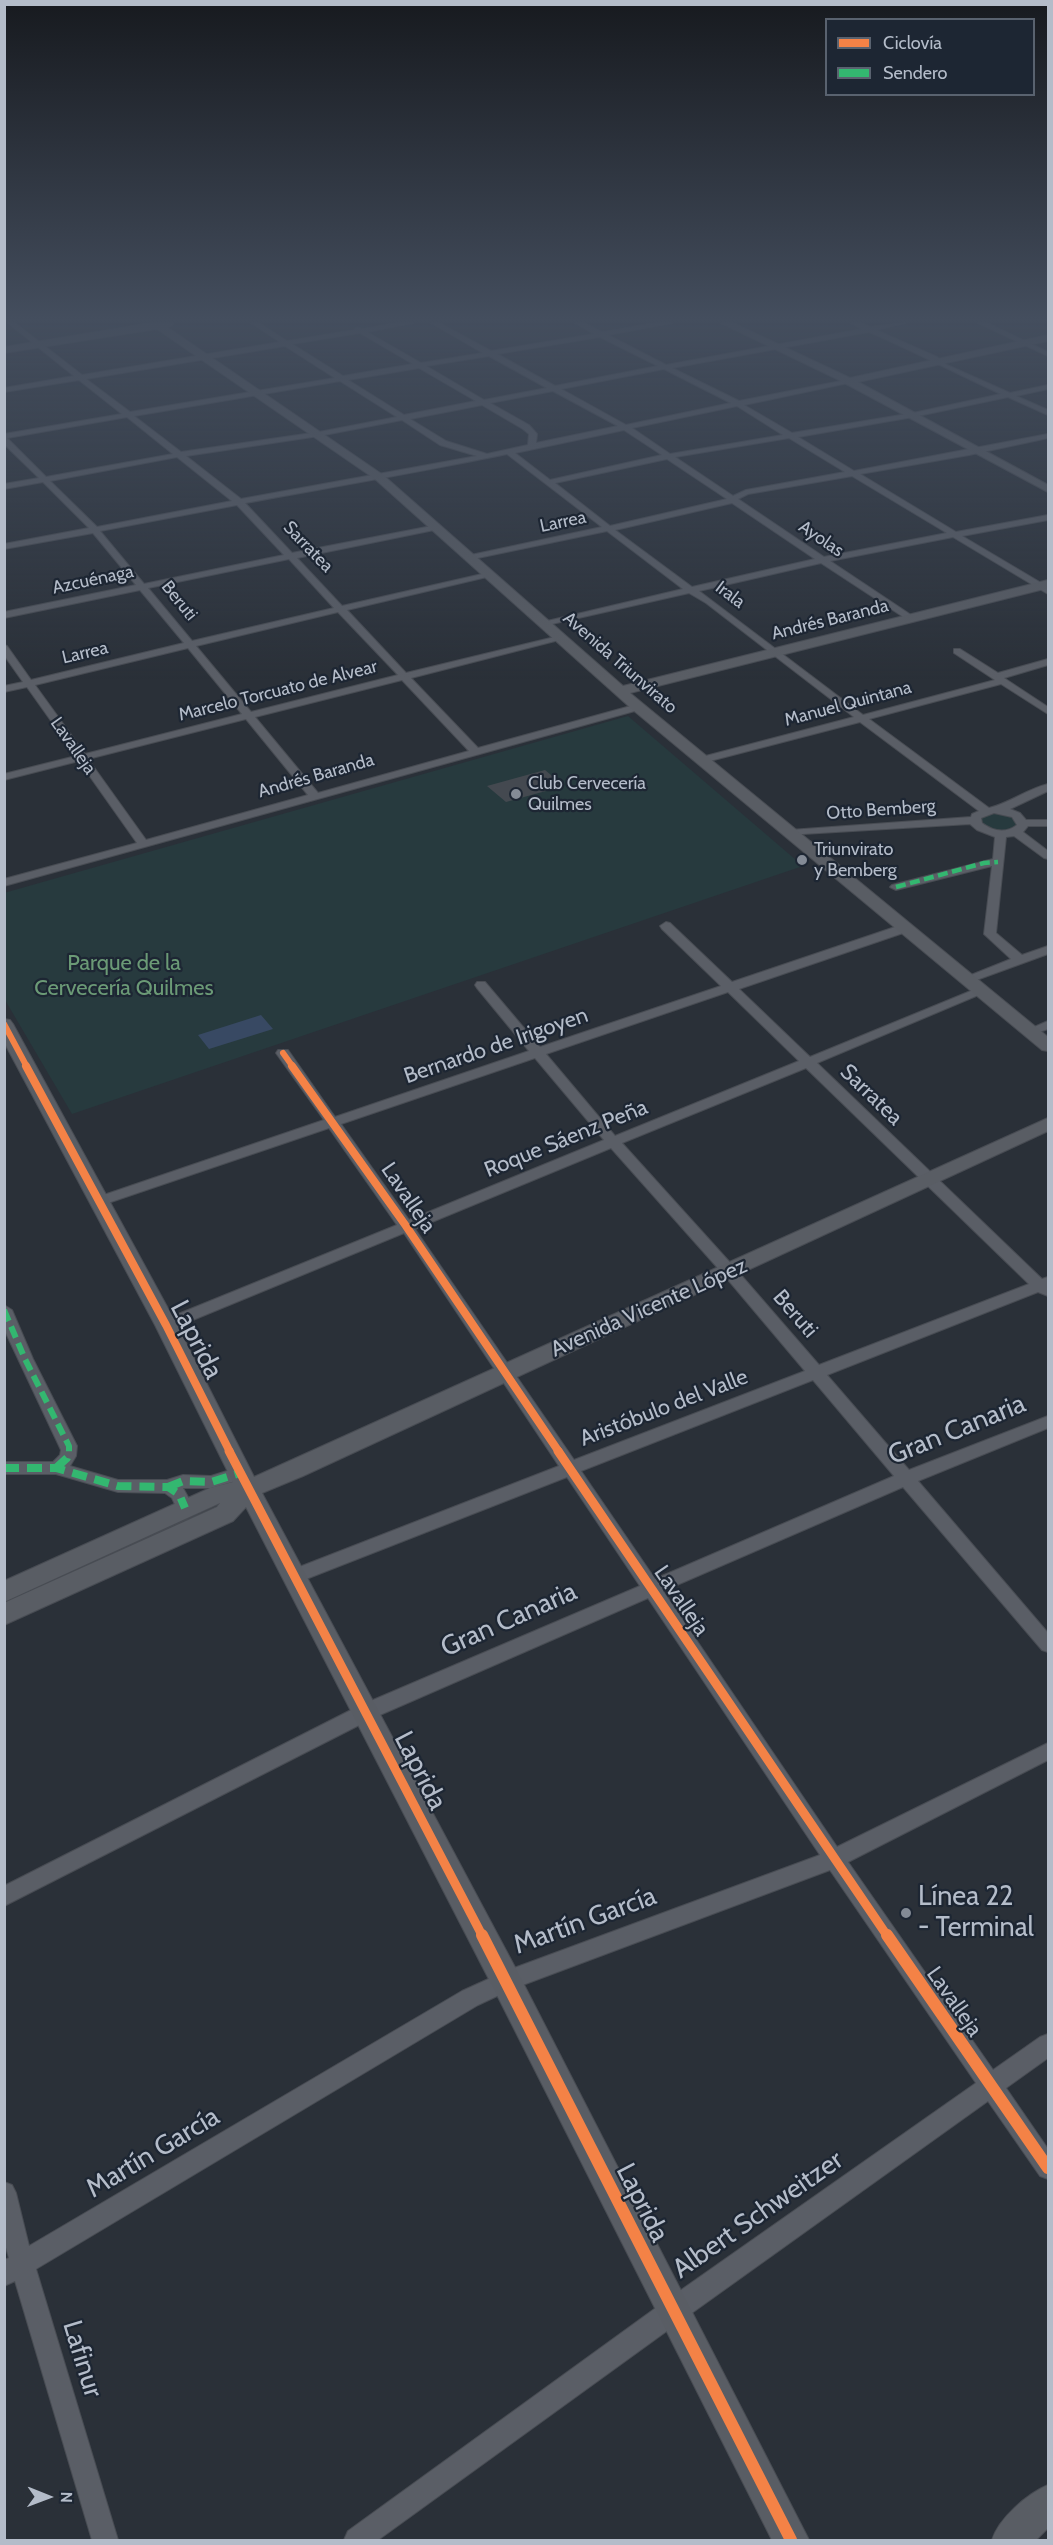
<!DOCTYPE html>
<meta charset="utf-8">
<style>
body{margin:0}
#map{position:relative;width:1053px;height:2545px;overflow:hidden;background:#2a3038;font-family:Cabin,sans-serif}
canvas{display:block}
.frame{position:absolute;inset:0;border:6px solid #b4bcc9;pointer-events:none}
.legend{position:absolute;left:825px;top:18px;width:210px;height:78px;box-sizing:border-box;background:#1d2633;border:2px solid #59626f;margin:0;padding:8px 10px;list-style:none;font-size:18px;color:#b4bcc9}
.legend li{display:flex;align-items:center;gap:12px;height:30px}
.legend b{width:30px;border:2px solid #59626f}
.north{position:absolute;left:18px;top:2467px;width:60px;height:60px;-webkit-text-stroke:4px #1d2633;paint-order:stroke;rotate:91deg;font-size:16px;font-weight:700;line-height:24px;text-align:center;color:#b4bcc9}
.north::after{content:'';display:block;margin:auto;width:21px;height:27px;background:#b4bcc9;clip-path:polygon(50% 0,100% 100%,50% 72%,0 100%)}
</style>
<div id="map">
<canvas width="1053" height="2545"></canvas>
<div class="frame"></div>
<ul class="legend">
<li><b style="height:8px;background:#f48246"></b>Ciclovía</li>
<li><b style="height:8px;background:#33b770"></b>Sendero</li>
</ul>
<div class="north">N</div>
</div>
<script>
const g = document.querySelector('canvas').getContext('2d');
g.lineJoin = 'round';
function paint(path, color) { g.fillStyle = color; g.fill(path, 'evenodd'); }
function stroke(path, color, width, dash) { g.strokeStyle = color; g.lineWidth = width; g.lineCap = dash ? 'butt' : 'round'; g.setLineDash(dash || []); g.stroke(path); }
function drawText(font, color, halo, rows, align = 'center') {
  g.font = font + ' Cabin,sans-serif'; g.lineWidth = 4.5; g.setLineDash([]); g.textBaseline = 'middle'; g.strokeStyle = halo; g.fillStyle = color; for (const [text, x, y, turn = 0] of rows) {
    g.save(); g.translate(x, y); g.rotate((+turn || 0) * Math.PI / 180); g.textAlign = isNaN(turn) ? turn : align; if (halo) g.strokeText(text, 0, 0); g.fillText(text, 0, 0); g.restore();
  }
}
paint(new Path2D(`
 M628 716 803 866 72 1114 5 1000 4 893Z
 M993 812 1012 816 1019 825C1008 836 994 830 981 824L980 818Z`), '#273a3e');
paint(new Path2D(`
 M261 1015 273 1029 209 1049 198 1035Z`), '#384963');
paint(new Path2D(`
 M545 770 564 786 506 802 487 786Z`), '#444950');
const street = new Path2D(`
 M8 323H15L82 375 280 342 251 323H259L287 341 354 330 357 327 362 329 397 323H413L367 332 421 363 483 353 431 323H439L491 351 594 334 575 323H584L602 332 656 323H672L608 335 666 365 862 329 851 323H860L870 327 905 323 876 330 937 357 947 365 1010 393 1048 385V389L1016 396 1048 410V415L1008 397 913 417 798 437 854 471 1048 434V438L969 455 860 474 956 532 1048 515V520L962 536 1048 587V594L953 537 830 561 914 617V621L911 622 821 563 699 591 863 715 995 680 954 653V649H960L998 673 1048 659V665L1004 678 1048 707V714L1001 684 869 719 989 808C1010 803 1027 789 1048 784V791L1010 809 1020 813 1026 820H1048V826H1028L1023 832 1048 851V859L1044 858 1014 836 1006 837 996 933 1022 955 1048 946V954L971 982H963L961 979 1011 959 984 934 992 866 896 890 890 887 892 885 993 859 995 837 977 830 970 824 786 835 784 833 790 830 971 817 972 814 979 811 860 722 706 762H698V758L854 717 706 603 689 593 543 626V622L683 589 607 531 468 560 467 558 471 555 602 527 507 454C420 472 332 487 245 503L292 553 437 525V529L434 530 297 558 342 606 491 572V576L347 610 406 673 563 635V639L411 678 478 748 638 704 643 707 642 709 4 886V879L137 843 79 761 4 780V774L76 756 27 687 4 692V686L23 682 4 655V645L7 646 31 680 184 643 140 590 4 618V612L136 585 93 533 4 549V544L89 528 43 482 4 489V484L39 478 4 444V434L122 414 79 380 4 392V388L74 376ZM869 332C914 351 957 374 1001 394L913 413 792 433 744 405 848 383 851 379 739 401 672 368ZM360 333 413 364 343 376 292 344ZM600 337 658 366 555 386 497 354ZM285 346 335 378 130 412 86 379ZM489 356 547 388 484 400 426 366ZM419 368 476 401 404 415 348 380ZM664 369 731 403 626 425 561 389ZM340 381 397 417 319 432 181 452 134 416ZM553 391 618 426 536 443 537 434 529 425 490 403ZM482 405 523 429 529 434 528 445 487 454 446 441 410 419ZM737 406 783 435 670 454 632 428ZM127 417 173 454 46 477 7 438ZM402 420 440 445 477 456 241 499 186 456 319 436ZM624 430 662 455 550 480 515 453ZM789 438 845 472 746 490 733 496 675 457ZM177 457 232 501 97 527 50 481ZM667 459 727 499 610 526 555 483ZM852 476 947 533 824 557 738 499 748 494ZM732 503 815 559 692 587 615 530ZM237 505 284 555 144 584 100 531ZM289 559 334 608 192 641 148 588ZM338 612 398 675 251 712 196 646ZM188 648 242 714 85 754 35 685ZM402 680 469 751 318 793 255 717ZM246 719 308 795 146 840 88 759ZM994 813 1012 817 1017 825C1005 834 993 831 982 823L981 818Z
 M978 323H987L1048 352V356Z
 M666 922 670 923 732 982 901 925H909V931L739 989 810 1057 978 988H986L988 991 817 1063 1042 1279 1048 1277V1296L1038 1292 827 1375 909 1470 1048 1416V1428L918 1481 1048 1633V1652L1042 1650 903 1487 663 1591 837 1847 1048 1743V1760L848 1862 993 2070 1040 2037 1048 2034V2058L1006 2088 1048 2149V2179L1040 2176 988 2101 682 2320 378 2540H344L348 2531 664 2302 976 2083 830 1870 512 1989 478 2005 36 2269 118 2540H92L15 2281 4 2286V2260L9 2258 4 2241V2182L12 2185 16 2193 29 2246 462 1991 506 1971 820 1855 648 1598 373 1718 4 1906V1886L359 1706 640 1586 567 1477 301 1581 295 1583 289 1581 286 1576 289 1571 559 1466 404 1233 171 1329H161L158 1325 161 1321 397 1225 329 1128 105 1204 100 1206 93 1201 95 1198 324 1120 276 1053 278 1050H288L335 1117 529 1051 477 988 475 985 477 982H485L540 1047 721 986 662 929 660 926ZM728 992 799 1061 615 1136 546 1054ZM535 1058 604 1140 409 1220 341 1124ZM806 1068 1029 1284 819 1365 734 1267 622 1143ZM611 1148 724 1275 805 1371 574 1460 415 1229ZM813 1380 894 1476 655 1579 581 1471Z
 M1048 1021V1029L1031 1035 1025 1031Z
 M4 1305 12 1310 33 1359 77 1446 76 1456 70 1466 118 1480H167L183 1475 211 1476 240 1467 246 1468 248 1473 246 1478 211 1488H183L194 1508 191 1513 185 1515 179 1513 172 1498 165 1493 118 1492 56 1474H4V1462H53L60 1455 61 1450 4 1329Z`);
const secondary = new Path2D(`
 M151 323H173L172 326 167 327 383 475 623 686 1048 580V588L630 693 1048 1037V1051L1042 1050 633 710 375 479 157 329 4 353V347Z
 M721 323H733L850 378 1048 335V341L858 382 1048 485V492L837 379Z
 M4 1019 10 1020 13 1024 177 1325 254 1477 1048 1118V1131L303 1476 262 1493 517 1971 809 2540H772L495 1991 246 1507 233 1521 4 1625V1603L217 1507 220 1503 4 1602V1581L210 1488 233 1482 155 1325 4 1042Z
 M1048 2485V2528L1036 2540H992C999 2518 1027 2494 1048 2485Z`);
stroke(street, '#484c53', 2);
stroke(secondary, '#484c53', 2);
paint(street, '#5a5e66');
paint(secondary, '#595d64');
stroke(new Path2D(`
 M896 887 984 863 998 862`), '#33b770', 4.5, [10, 4.5]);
stroke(new Path2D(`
 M4 1310 25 1359 69 1446V1452`), '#33b770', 6, [12, 6]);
stroke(new Path2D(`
 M4 1468H56L118 1486 168 1487 179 1494 185 1508
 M56 1468 67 1458 69 1451
 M168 1487 183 1481 211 1482 240 1473`), '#33b770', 8, [15, 8]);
stroke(new Path2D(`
 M4 1024 27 1067
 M283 1053 293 1067`), '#f48246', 6);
stroke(new Path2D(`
 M26 1066 166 1325 230 1452
 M292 1066 406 1226 559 1452`), '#f48246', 8);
stroke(new Path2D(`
 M229 1451 483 1937
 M558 1451 888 1937`), '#f48246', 9);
stroke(new Path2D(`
 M482 1935 791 2540
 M887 1935 1048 2168`), '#f48246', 12);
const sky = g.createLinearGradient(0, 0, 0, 680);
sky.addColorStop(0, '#171a1f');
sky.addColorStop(0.47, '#444e5e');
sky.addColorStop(1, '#444e5e00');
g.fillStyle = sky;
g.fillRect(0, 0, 1053, 680);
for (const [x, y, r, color] of [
 [516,794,6,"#848b96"],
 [802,860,6,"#848b96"],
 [906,1913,6,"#848b96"]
]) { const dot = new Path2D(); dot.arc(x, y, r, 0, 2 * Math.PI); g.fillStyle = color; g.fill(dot); stroke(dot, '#1d2633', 2); }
drawText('18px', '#b4bcc9', '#1d2633', [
 ["Larrea",563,522,-12],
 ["Ayolas",821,539,34],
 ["Sarratea",308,547,46],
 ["Azcuénaga",93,580,-12],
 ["Irala",730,595,37],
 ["Beruti",179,601,51],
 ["Andrés Baranda",830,620,-14],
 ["Larrea",85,653,-13],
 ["Avenida Triunvirato",620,663,41],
 ["Marcelo Torcuato de Alvear",278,691,-14],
 ["Manuel Quintana",848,704,-15],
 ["Lavalleja",73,746,55],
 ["Andrés Baranda",316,776,-16],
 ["Otto Bemberg",881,810,-4]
]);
drawText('18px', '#b4bcc9', '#1d2633', [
 ["Club Cervecería",528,784],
 ["Quilmes",528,805],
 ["Triunvirato",814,850],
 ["y Bemberg",814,871]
], 'left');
drawText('22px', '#6b9a76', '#1d2633', [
 ["Parque de la",124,964],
 ["Cervecería Quilmes",124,989]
]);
drawText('22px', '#b4bcc9', '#1d2633', [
 ["Bernardo de Irigoyen",496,1046,-19],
 ["Sarratea",871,1095,44],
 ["Roque Sáenz Peña",566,1139,-22],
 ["Lavalleja",408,1198,56],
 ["Avenida Vicente López",649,1308,-24],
 ["Beruti",795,1314,49],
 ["Aristóbulo del Valle",664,1408,-21],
 ["Lavalleja",681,1601,56],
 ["Lavalleja",954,2002,55]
]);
drawText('27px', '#b4bcc9', '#1d2633', [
 ["Laprida",196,1340,63],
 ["Gran Canaria",957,1430,-22],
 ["Gran Canaria",509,1620,-24],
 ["Laprida",420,1771,63],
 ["Martín García",585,1921,-20],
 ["Martín García",153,2153,-31],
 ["Laprida",642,2203,63],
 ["Albert Schweitzer",758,2215,-35],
 ["Lafinur",82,2359,73]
]);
drawText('27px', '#b4bcc9', '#1d2633', [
 ["Línea 22",918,1897],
 ["- Terminal",918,1928]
], 'left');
</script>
